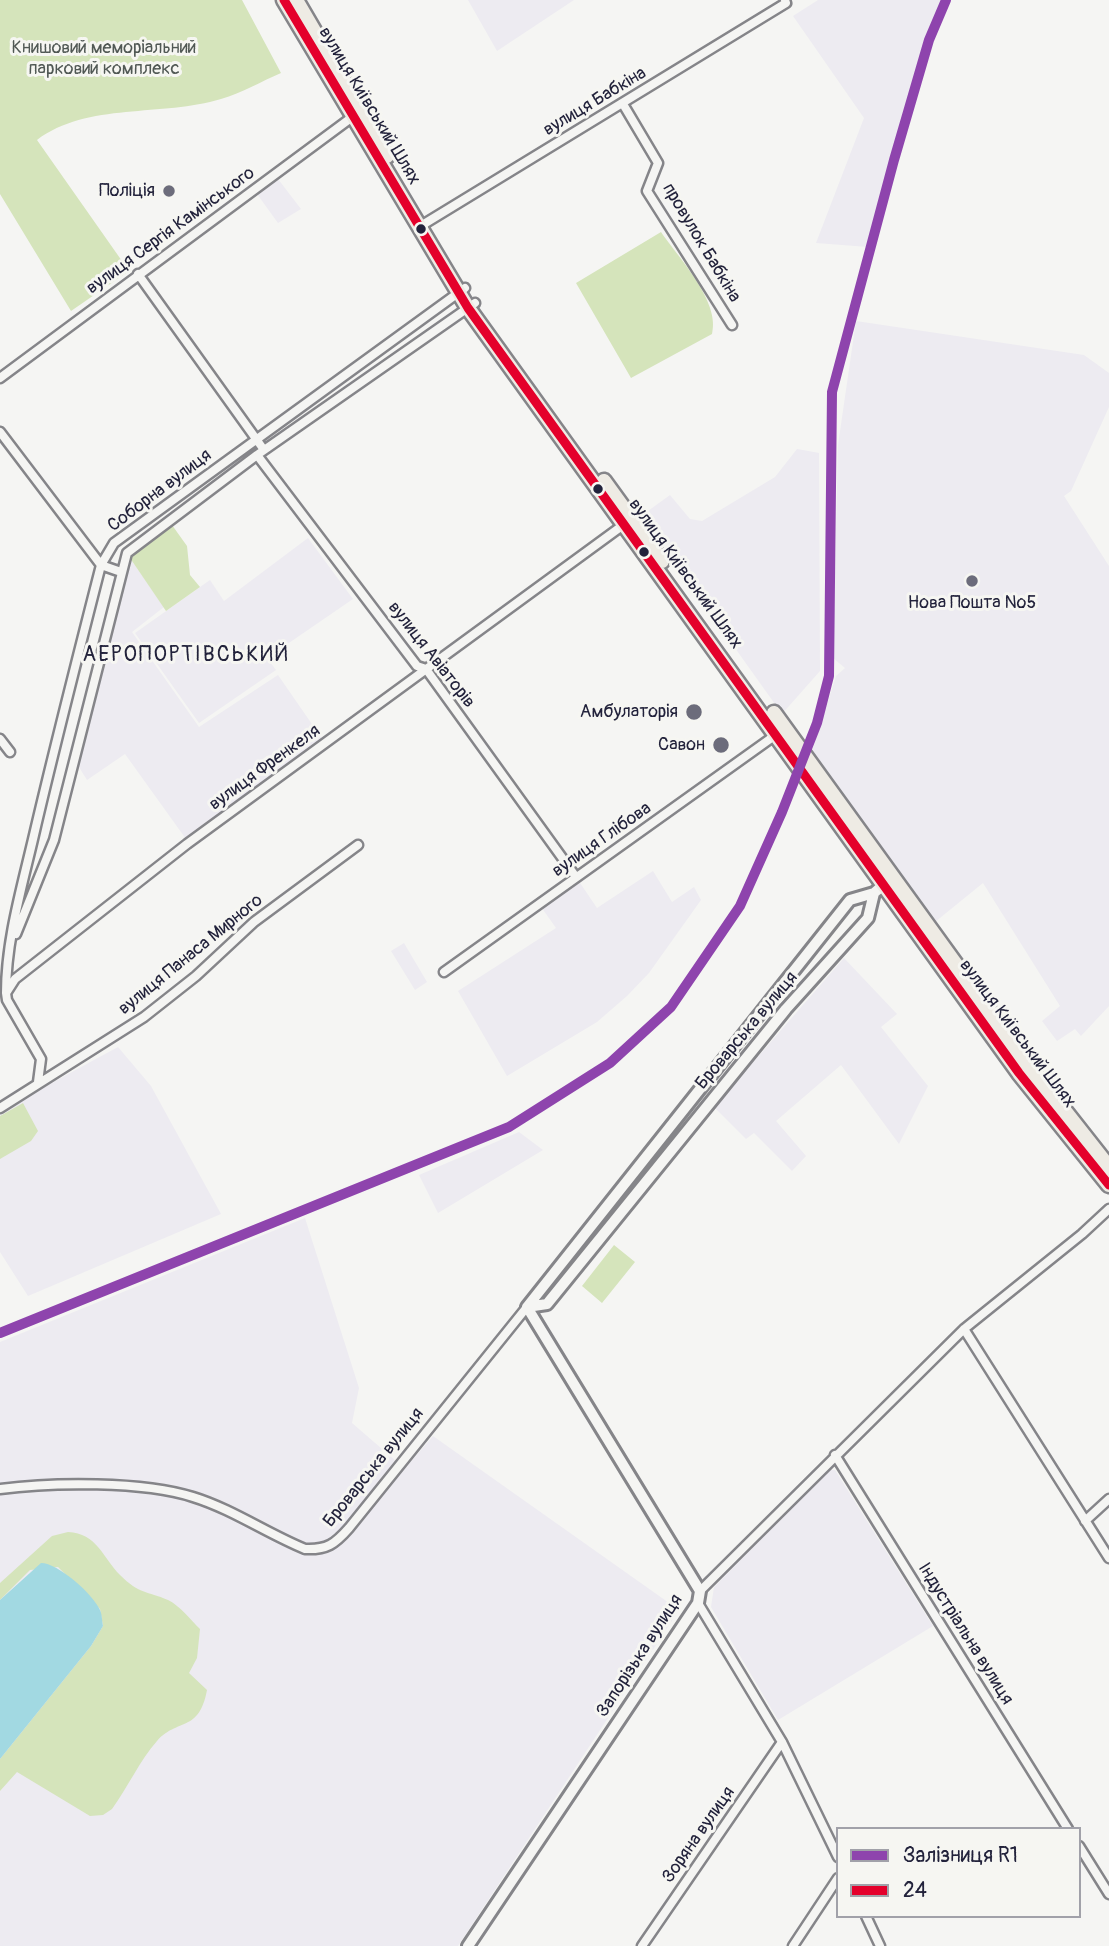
<!DOCTYPE html>
<meta charset="utf-8">
<style>
body{margin:0}
#map{position:relative;width:1109px;height:1946px;overflow:hidden;background:#f5f5f3;font-family:Pangolin,sans-serif}
canvas{display:block}
.legend{position:absolute;left:836px;top:1827px;width:245px;height:91px;box-sizing:border-box;background:#f6f6f2;border:2px solid #a1a1a9;margin:0;padding:9px 12px;list-style:none;font-size:21px;color:#22223b}
.legend li{display:flex;align-items:center;gap:14px;height:35px}
.legend b{width:35px;border:2px solid #a1a1a9}
</style>
<div id="map">
<canvas width="1109" height="1946"></canvas>
<ul class="legend">
<li><b style="height:9px;background:#8e44ad"></b>Залізниця R1</li>
<li><b style="height:9px;background:#e4002b"></b>24</li>
</ul>
</div>
<script>
const g = document.querySelector('canvas').getContext('2d');
g.lineJoin = 'round';
function paint(path, color) { g.fillStyle = color; g.fill(path, 'evenodd'); }
function stroke(path, color, width, dash) { g.strokeStyle = color; g.lineWidth = width; g.lineCap = dash ? 'butt' : 'round'; g.setLineDash(dash || []); g.stroke(path); }
function drawText(font, color, halo, rows, align = 'center') {
  g.font = font + ' Pangolin,sans-serif'; g.lineWidth = 6; g.setLineDash([]); g.textBaseline = 'middle'; g.strokeStyle = halo; g.fillStyle = color; for (const [text, x, y, turn = 0] of rows) {
    g.save(); g.translate(x, y); g.rotate((+turn || 0) * Math.PI / 180); g.textAlign = isNaN(turn) ? turn : align; if (halo) g.strokeText(text, 0, 0); g.fillText(text, 0, 0); g.restore();
  }
}
paint(new Path2D(`
 M468 0H574L497 51Z
 M818 0H941L903 111 868 247 816 243 864 118 793 16Z
 M278 179 301 209 278 223 257 194Z
 M856 321 1084 355 1109 373V407L1071 491 1064 496 1109 566V1006L1081 1036 1075 1029 1057 1041 1042 1021 1060 1006 983 883 935 922 812 751 836 676 845 668 833 658 838 445Z
 M797 449 819 453 820 671 782 714 641 516 670 495 690 519 702 521 775 477Z
 M308 538 353 599 267 658 276 670 199 723 135 633 210 580 224 601Z
 M130 558 164 607 132 632 199 727 278 675 325 743 186 839 125 754 87 780 77 764Z
 M653 871 672 902 694 887 701 900 649 973 627 996 597 1022 507 1076 458 991 556 928 539 904 576 877 597 908Z
 M404 943 427 982 415 990 391 951Z
 M844 958 897 1014 881 1027 928 1086 899 1144 841 1065 776 1121 806 1156 792 1171 754 1133 746 1139 714 1107Z
 M118 1047 151 1086 221 1214 28 1296 0 1252V1111Z
 M519 1132 543 1150 438 1213 419 1175Z
 M305 1218 359 1388 352 1423 396 1461 407 1466 433 1436 679 1610 458 1946H0V1342Z
 M829 1470H835L933 1626 778 1720 711 1607 714 1587Z`), '#edebf1');
paint(new Path2D(`
 M0 0H242L281 73C262 81 242 93 221 99 163 117 87 102 37 140L129 271 71 311 0 194Z
 M661 232C678 257 721 302 712 334L631 378 576 283Z
 M172 525 187 546 190 575 200 587 166 611 130 558Z
 M23 1103 38 1131 31 1141 0 1159V1116Z
 M614 1245 635 1262 602 1303 582 1286Z
 M68 1532C97 1533 103 1558 120 1575 139 1594 147 1591 168 1600 179 1605 191 1620 200 1629L197 1658 189 1673 207 1690C199 1733 177 1718 157 1741 140 1760 128 1787 112 1809L103 1815 90 1816 17 1772 0 1791V1759L91 1646 103 1626 100 1609 58 1567 30 1570 0 1600V1583L52 1536Z`), '#d5e4bb');
paint(new Path2D(`
 M41 1563C58 1563 93 1594 100 1610 102 1614 102 1621 103 1626L91 1646 0 1759V1600Z`), '#a2d9e2');
const minor = new Path2D(`
 M623 104 658 163 647 191 732 325
 M419 227 786 3 785 0
 M138 274 264 450
 M0 378 355 115
 M0 432 101 565 121 572
 M257 455 417 666 426 669 576 877
 M0 739 10 752
 M16 934 54 840 127 553 257 455 475 303
 M444 972 777 734
 M6 993C6 940 22 887 34 835 55 745 78 655 101 565L114 543 465 288
 M38 1082 41 1059 7 1000 6 993 15 979 187 844 626 523
 M0 1108 144 1017 196 976 254 922 358 845
 M964 1329 1109 1558
 M835 1455 1068 1829
 M0 1489C52 1482 143 1481 193 1497 232 1509 268 1534 305 1549 327 1550 335 1544 349 1528L527 1307
 M1085 1521 1109 1499
 M700 1591 964 1329 1082 1234 1109 1209
 M698 1603 782 1742 838 1857
 M1079 1846 1109 1894
 M866 1916 880 1946
 M642 1946 782 1742
 M793 1946 838 1878`);
const tertiary = new Path2D(`
 M527 1307 850 900 874 893 889 880
 M527 1307 547 1304 786 1009 868 918 874 893
 M468 1946 698 1603 700 1591 527 1307`);
const trunk = new Path2D(`
 M284 0 468 308 1019 1073 1109 1185
 M296 0 387 156
 M604 481 662 561
 M774 713 1028 1064 1109 1167`);
stroke(minor, '#858589', 13);
stroke(tertiary, '#858589', 16);
stroke(trunk, '#858589', 19);
stroke(minor, '#f5f5f3', 8);
stroke(tertiary, '#f5f5f3', 10);
stroke(trunk, '#eeebe4', 14);
stroke(new Path2D(`
 M284 0 468 308 1019 1073 1109 1185`), '#e4002b', 9);
stroke(new Path2D(`
 M0 1333 509 1127 610 1063 671 1007 740 906 782 812 817 723 829 676 832 392 894 160 929 40 946 0`), '#8e44ad', 10);
for (const [x, y, r, color] of [
 [169,191,7,"#6c6c7b"],
 [421,229,6,"#22223b"],
 [598,489,6,"#22223b"],
 [644,552,6,"#22223b"],
 [972,581,7,"#6c6c7b"],
 [694,712,9,"#6c6c7b"],
 [721,745,9,"#6c6c7b"]
]) { const dot = new Path2D(); dot.arc(x, y, r, 0, 2 * Math.PI); g.fillStyle = color; g.fill(dot); stroke(dot, '#f6f6f2', 2.5); }
drawText('18px', '#505854', '#f6f6f2', [
 ["Книшовий меморіальний",104,48],
 ["парковий комплекс",104,69]
]);
drawText('18px', '#22223b', '#f6f6f2', [
 ["вулиця Бабкіна",595,102,-31],
 ["вулиця Київський Шлях",369,106,59],
 ["вулиця Сергія Камінського",171,231,-36],
 ["провулок Бабкіна",701,243,59],
 ["Соборна вулиця",160,491,-37],
 ["вулиця Київський Шлях",685,574,54],
 ["вулиця Авіаторів",431,655,52],
 ["вулиця Френкеля",265,768,-36],
 ["вулиця Глібова",602,840,-35],
 ["вулиця Панаса Мирного",191,955,-39],
 ["Броварська вулиця",747,1031,-50],
 ["вулиця Київський Шлях",1017,1034,53],
 ["Броварська вулиця",374,1468,-51],
 ["Індустріальна вулиця",965,1634,58],
 ["Запорізька вулиця",640,1656,-57],
 ["Зоряна вулиця",699,1835,-55]
]);
drawText('18px', '#22223b', '#f6f6f2', [
 ["Поліція",155,191],
 ["Нова Пошта №5",972,603,"center"],
 ["Амбулаторія",678,712],
 ["Савон",705,745]
], 'right');
g.letterSpacing = '2px';
drawText('21px', '#22223b', '#f6f6f2', [
 ["АЕРОПОРТІВСЬКИЙ",186,656]
]);
g.letterSpacing = '0px';
</script>
